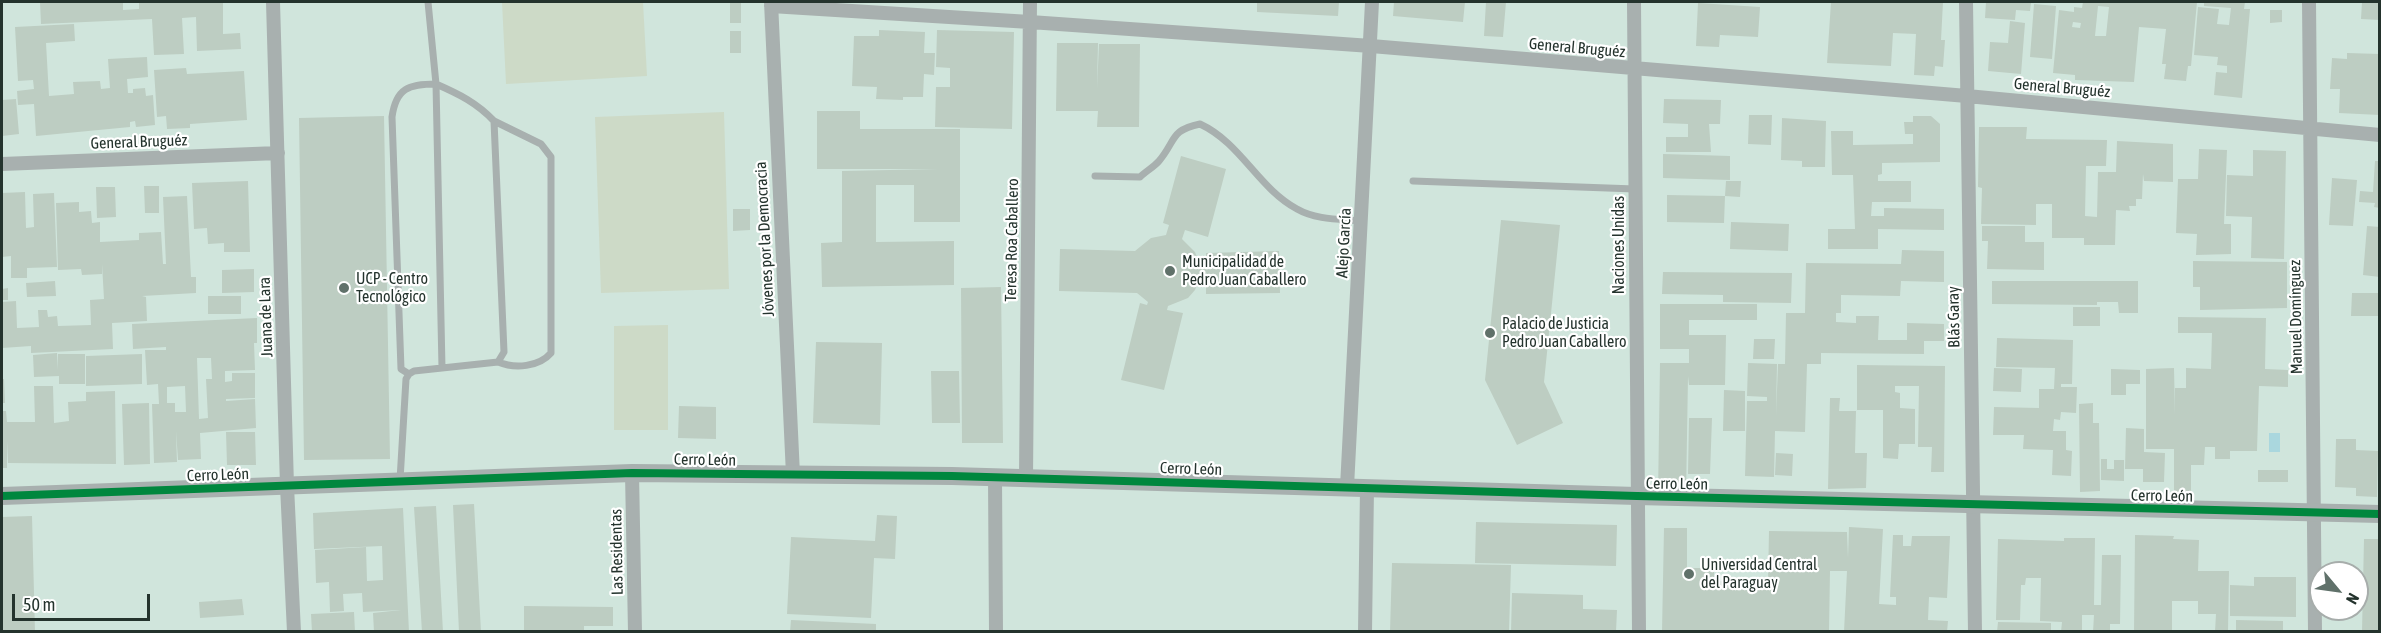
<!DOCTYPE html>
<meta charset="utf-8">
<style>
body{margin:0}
#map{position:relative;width:2381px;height:633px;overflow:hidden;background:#d0e5dc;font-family:"Asap Condensed",sans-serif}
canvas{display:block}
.frame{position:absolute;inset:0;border:3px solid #24332d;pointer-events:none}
.north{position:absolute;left:2309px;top:561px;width:60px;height:60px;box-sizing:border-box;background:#fff;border:2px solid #a7adab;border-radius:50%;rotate:119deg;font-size:16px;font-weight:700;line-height:24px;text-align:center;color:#24332d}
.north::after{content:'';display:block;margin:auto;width:21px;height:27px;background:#60716a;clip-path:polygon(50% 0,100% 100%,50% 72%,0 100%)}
.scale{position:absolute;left:12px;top:594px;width:138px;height:27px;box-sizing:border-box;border:3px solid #24332d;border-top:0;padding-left:8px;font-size:18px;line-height:21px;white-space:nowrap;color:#24332d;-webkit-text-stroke:4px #fff;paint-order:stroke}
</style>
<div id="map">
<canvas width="2381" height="633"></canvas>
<div class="frame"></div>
<div class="north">N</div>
<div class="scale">50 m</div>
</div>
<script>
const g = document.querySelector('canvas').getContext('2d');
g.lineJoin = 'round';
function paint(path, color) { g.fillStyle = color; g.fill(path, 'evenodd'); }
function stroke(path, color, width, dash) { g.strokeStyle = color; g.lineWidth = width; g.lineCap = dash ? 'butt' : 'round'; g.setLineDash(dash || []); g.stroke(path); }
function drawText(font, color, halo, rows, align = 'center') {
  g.font = font + ' "Asap Condensed",sans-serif'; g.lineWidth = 4.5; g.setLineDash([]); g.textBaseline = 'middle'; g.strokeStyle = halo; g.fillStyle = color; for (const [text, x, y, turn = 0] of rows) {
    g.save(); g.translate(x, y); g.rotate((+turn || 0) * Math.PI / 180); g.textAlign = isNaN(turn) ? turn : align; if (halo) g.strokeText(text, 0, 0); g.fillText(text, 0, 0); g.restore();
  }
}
paint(new Path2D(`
 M502 2H643L647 76 506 84Z
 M724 112 729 289 601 293 595 117Z
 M668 325V430H614V326Z`), '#cddac7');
paint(new Path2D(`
 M2269 433H2280V452H2269Z`), '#aad7de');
paint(new Path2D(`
 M40 2H123V10L139 9V2H223V34L240 33 241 49 197 51 196 17 182 18 184 54 154 55 152 19 41 24Z
 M730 2H741V23H730Z
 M1257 2H1339L1338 16 1257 12Z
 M1394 2H1465L1463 22 1393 16Z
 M1486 2H1506L1503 37 1484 36Z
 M1831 2H1943L1941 40H1945L1943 67 1935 66 1934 76 1914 75 1916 34 1893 33 1891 66 1827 63Z
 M1986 2H2031L2030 11 2016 10 2015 20 1985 18Z
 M2083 2H2197L2191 66H2188L2186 81 2164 79 2166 64H2162L2166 29 2139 27 2134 82 2075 80V75L2053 73 2059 10 2074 12V7L2082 8ZM2098 6 2109 7 2106 36H2095ZM2073 22 2081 23 2080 28 2072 27Z
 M2204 2H2245L2244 9H2250L2242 98 2214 95 2216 72 2227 73V66L2217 65 2218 57 2194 55 2198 7 2219 9 2217 24 2229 25 2231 8 2204 6Z
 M2362 2H2380V20L2361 19Z
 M1698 3 1760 7 1758 37 1720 35 1719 47 1696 46Z
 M2034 4 2056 6 2052 59 2030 57Z
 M2270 10H2282V22L2270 23Z
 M2010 21 2025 23 2021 74 1988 71 1990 42 2008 43Z
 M74 24 75 41 46 43 49 96 74 94 73 82 100 81 101 89 110 88 108 59 147 57 148 77 127 79 128 93H133V89L145 88 146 96 153 95 155 125 136 127 135 121 130 122V127L36 136 34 104 18 105 17 91 34 89 33 80 18 81 15 27Z
 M879 30 925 32 924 53H935L934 75 924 74 923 97H903V100L876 99 877 87 852 86 854 36H879Z
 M937 30 1014 32 1012 129 935 127 936 87H950V68L936 67Z
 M730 31H741V53H730Z
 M1057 43H1098L1097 89 1099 44H1140L1139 127H1097L1098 111H1056Z
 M2347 53 2380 54V115L2339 113 2340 89H2330L2332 58 2347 59Z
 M186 68 187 74 244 71 247 120 190 124V128L167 129 166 116 157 117 154 70Z
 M16 99 19 134 2 136V100Z
 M1664 99 1721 100 1720 124H1709L1711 152H1666V137H1688V124L1663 123Z
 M817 111H860V129H960V222H914V185H876V242L954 241V285L822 287 821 243 842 242V171L938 169H817Z
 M1749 115H1772L1771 145 1748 144Z
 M384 116 390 459 304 460 299 118Z
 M1913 116H1931L1940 124V162L1882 163V174L1878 175V181H1911V202H1872L1871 216H1884V208L1944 209V230L1878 229V249H1828V229H1855L1853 175H1832L1831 131H1853V145L1913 144V134H1905L1904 122H1913Z
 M1782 118 1826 121 1825 167H1802V161L1781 160Z
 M1979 127H2027L2026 139 2107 140 2106 166H2086L2085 216 2097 217 2098 172H2116L2117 141 2173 144V182L2144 181 2143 174 2142 199H2136V206H2129L2130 211 2116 210 2115 245H2084V238H2052V204H2036V225L1981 224 1982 188 1978 187Z
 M2199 149 2227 150 2224 224H2231V254L2196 255 2197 234 2176 233 2178 179H2198Z
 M2253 150 2286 151 2284 259 2251 258 2252 217 2226 216 2227 175 2253 176Z
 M1663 154 1730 156V180L1663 178Z
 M1181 156 1226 169 1208 237 1185 230 1182 239 1195 252 1200 265H1206V253L1279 251 1280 293 1206 294V277H1200L1195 290 1188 298 1168 306 1167 310 1183 313 1164 390 1121 380 1140 303 1147 305 1148 302 1137 293 1059 291 1060 249 1135 251 1151 238 1166 235 1169 225 1163 223Z
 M2375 161H2380V208L2374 207 2375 203 2359 202 2360 191 2373 192Z
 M2332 178 2357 180 2353 226 2329 225Z
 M248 181 250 252H224V243L208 244 207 228 194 229 192 183Z
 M1726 181H1741L1740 197 1725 196Z
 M144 186H159V213H145Z
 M96 187H115L116 217 97 218Z
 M25 192 26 228 34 227 33 194 54 193 57 267 27 268V278H11V256L2 257V193Z
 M1667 195 1725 196 1724 223 1667 222Z
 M187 196 191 277H196V293L142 296 146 297 147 321 112 323 113 349 31 353V346L2 348V302L16 301 17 328 39 327 38 310H47L48 317 57 316 58 326 91 325 90 300 104 299 102 264V274L82 275 81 269 58 270 56 203 79 202V212L91 211 92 223 100 222V242L139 240V233L161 232 163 264H166L163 197Z
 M733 209H750V230L733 231Z
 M1501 220 1560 225 1544 382 1563 423 1517 445 1485 380Z
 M1731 222 1789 224 1788 251 1730 249Z
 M1982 226H2025V242H2044V270L1987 269 1988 241H1982Z
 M2367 226 2380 227V277L2363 275Z
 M1902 250 1944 251V282L1901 281 1900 296 1841 295V313H1836V322L1856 323V316H1879L1878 340H1907V323L1944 324V341H1924V354L1821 353V364H1807L1805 432 1775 431 1774 477 1745 476 1747 401H1767V397L1747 396 1748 363 1777 364 1776 416 1778 364H1785L1786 313H1805L1806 263 1901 264Z
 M2193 261 2287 262V308L2200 310V287H2193Z
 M254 269V292L222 293V270Z
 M1663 272 1792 273 1791 303 1723 302V295L1662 294Z
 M55 281 56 296 27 297 26 283Z
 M1992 281H2138V313H2119L2118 302H2097V305L1992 304Z
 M1001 287 1003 443H962L961 288Z
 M8 288V300H2V289Z
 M2352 293H2380V316H2351Z
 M208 296H241V314H208Z
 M1660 304H1757V320H1689V335H1726L1725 385H1689L1688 376 1686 496H1658L1660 363H1689V349H1660Z
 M2073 307H2100V326H2073Z
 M2178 317 2266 318 2265 369 2288 370V387L2259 386 2257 451H2230V459H2215V447H2205L2204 465H2191V494H2174V449H2146V369L2174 368 2175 415V388H2186V368L2211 369 2212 333H2178Z
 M257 318V343H254L255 370 225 371V382L232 381V373H255V398L226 399V401L255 399 256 428 200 433 201 459 178 460 176 431 177 462 154 463 152 404H159L158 384 147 385 145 350H166V347L133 349 132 324ZM197 358H211L212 379H206L208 418 199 419ZM185 386 186 412H175V403H167V387Z
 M1997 338 2073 340 2072 384H2061V387H2077L2076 413 2061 412 2060 420 2054 419 2053 431H2066V450L2072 451 2071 476 2052 475 2053 450 2023 449 2024 435H1993L1994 407 2039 408V389H2054L2055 368 1996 367Z
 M1754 339H1775L1774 359H1753Z
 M816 342 882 343 880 425 813 423Z
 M57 353 58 370V354H85V384H59V376L34 377 33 355Z
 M142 354V384L86 386V356Z
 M1857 365 1945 366 1944 472H1931L1932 447H1918L1919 386H1895V392L1900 393V408L1915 409V444H1899L1898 459 1883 458V410H1857Z
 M1994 368 2022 369 2021 392 1993 391Z
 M2111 369 2140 370V384H2126V395H2111Z
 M931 371H959L960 423H932Z
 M2 379H4L5 403H2Z
 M34 386H53L54 423 69 421 68 402 86 401V392L115 391 116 464 8 463 7 441V468H2V411H6L7 422H35Z
 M1724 390 1745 391V431H1723Z
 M1830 398H1840L1839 411H1856L1855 453H1867L1866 488 1828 489Z
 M149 403 150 464 124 465 122 404Z
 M2093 403V423H2099L2100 491 2080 492 2079 404Z
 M679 406 716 407V439L678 438Z
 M1689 418H1712L1710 474H1688Z
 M2126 428 2144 429V452L2165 453 2164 482H2143V469H2125Z
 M226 432H255L256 465H227Z
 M2336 439H2356V450L2378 451 2377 497 2356 496V488L2335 487Z
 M1776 453 1793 454 1792 476 1775 475Z
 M2101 459H2107V469H2114V460H2124V481L2101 480Z
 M2258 470H2288V482H2258Z
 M474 504 481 632H459L453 505Z
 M436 506 443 632H422L414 507Z
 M403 508 409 632H374L373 613 401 610 363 612 362 593 343 594 344 611 330 612 329 582 316 583 315 550 366 547 367 581 383 580 382 546 314 549 313 513Z
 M877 515 897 516 895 559 874 558 871 618 787 614 791 537 875 541Z
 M32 516 35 632H2V517Z
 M1476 522 1617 525 1616 566 1475 563Z
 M1849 527 1883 529 1879 604 1896 605V597H1890L1893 535H1903V546H1911L1912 536H1950L1947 598 1929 597 1928 620 1948 621 1947 632H1844L1847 571H1830L1829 632H1662L1664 528H1687V568H1714V581L1768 582 1769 531 1847 532 1848 558Z
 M2135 535 2174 536 2173 539 2199 540 2198 571H2229L2228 632H2215L2216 614H2198V601H2172V632H2134Z
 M2064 538H2095L2094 605H2101L2102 555H2121L2120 624H2110V632H2093L2094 615H2082V632H2061L2062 622 2040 621 2041 578H2026L2025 585H2021L2020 620H1996L1998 539 2064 541Z
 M2364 539H2380V632H2362Z
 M1392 563 1511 565 1509 632H1390Z
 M2254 577H2296V617L2230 616V585L2254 586Z
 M1512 593 1583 595V609L1617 610 1616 632H1511Z
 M242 599 244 615 200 618 199 602Z
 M524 606 613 607V626H584V632H524Z
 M354 612 355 632H312L311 614Z
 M791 620 876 624V632H790Z
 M2236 620 2283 621V632H2236Z
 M1998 622 2051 623V632H1997Z`), '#bdcdc2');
stroke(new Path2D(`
 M494 121 541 144 551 157V353C539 367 515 369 498 362
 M1095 176 1140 177C1146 171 1154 167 1159 161 1176 141 1170 130 1200 124 1241 143 1258 188 1297 209 1316 220 1341 219 1361 221
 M1413 181 1635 189
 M409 374 401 369 392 117C396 88 409 84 436 84L442 368
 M400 480 406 379 409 374 414 371 498 362 504 352 494 121C477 103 459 94 436 84L428 2`), '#a8b0af', 7);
stroke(new Path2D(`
 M273 2 287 486 294 632
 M771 2 793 475
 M1634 2 1639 632
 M1966 2 1975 632
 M2309 2 2315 632
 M771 6 1030 22 1371 46 1967 96 2380 135
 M2 164 278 153
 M632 473 635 632
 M995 478 996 632
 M1026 478 1030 2
 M1347 487 1372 2
 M1365 632 1367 488`), '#a8b0af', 14);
stroke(new Path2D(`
 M2 496 632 473 952 476 1637 496 2380 514`), '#a8b0af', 18);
stroke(new Path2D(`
 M2 496 632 473 952 476 1637 496 2380 514`), '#00873e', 8);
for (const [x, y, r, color] of [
 [1170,271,6,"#60716a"],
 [344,288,6,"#60716a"],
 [1490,333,6,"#60716a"],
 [1689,574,6,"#60716a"]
]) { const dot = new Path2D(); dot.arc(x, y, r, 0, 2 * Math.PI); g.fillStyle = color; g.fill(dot); stroke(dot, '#fff', 2); }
drawText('16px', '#24332d', '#fff', [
 ["General Bruguéz",1577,48,5],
 ["General Bruguéz",2062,88,5],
 ["General Bruguéz",139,142,-2],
 ["Jóvenes por la Democracia",765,239,-93],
 ["Teresa Roa Caballero",1012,240,-89],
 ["Alejo García",1344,243,-87],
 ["Naciones Unidas",1619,245,-90],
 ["Juana de Lara",266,317,-92],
 ["Blás Garay",1954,317,-91],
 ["Manuel Domínguez",2296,317,-91],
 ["Cerro León",705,460,1],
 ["Cerro León",1191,469,2],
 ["Cerro León",218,475,-2],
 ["Cerro León",1677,484,1],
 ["Cerro León",2162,496,1],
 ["Las Residentas",617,552,-91]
]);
drawText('16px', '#24332d', '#fff', [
 ["Municipalidad de",1182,262],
 ["Pedro Juan Caballero",1182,280],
 ["UCP - Centro",356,279],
 ["Tecnológico",356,297],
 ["Palacio de Justicia",1502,324],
 ["Pedro Juan Caballero",1502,342],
 ["Universidad Central",1701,565],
 ["del Paraguay",1701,583]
], 'left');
</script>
